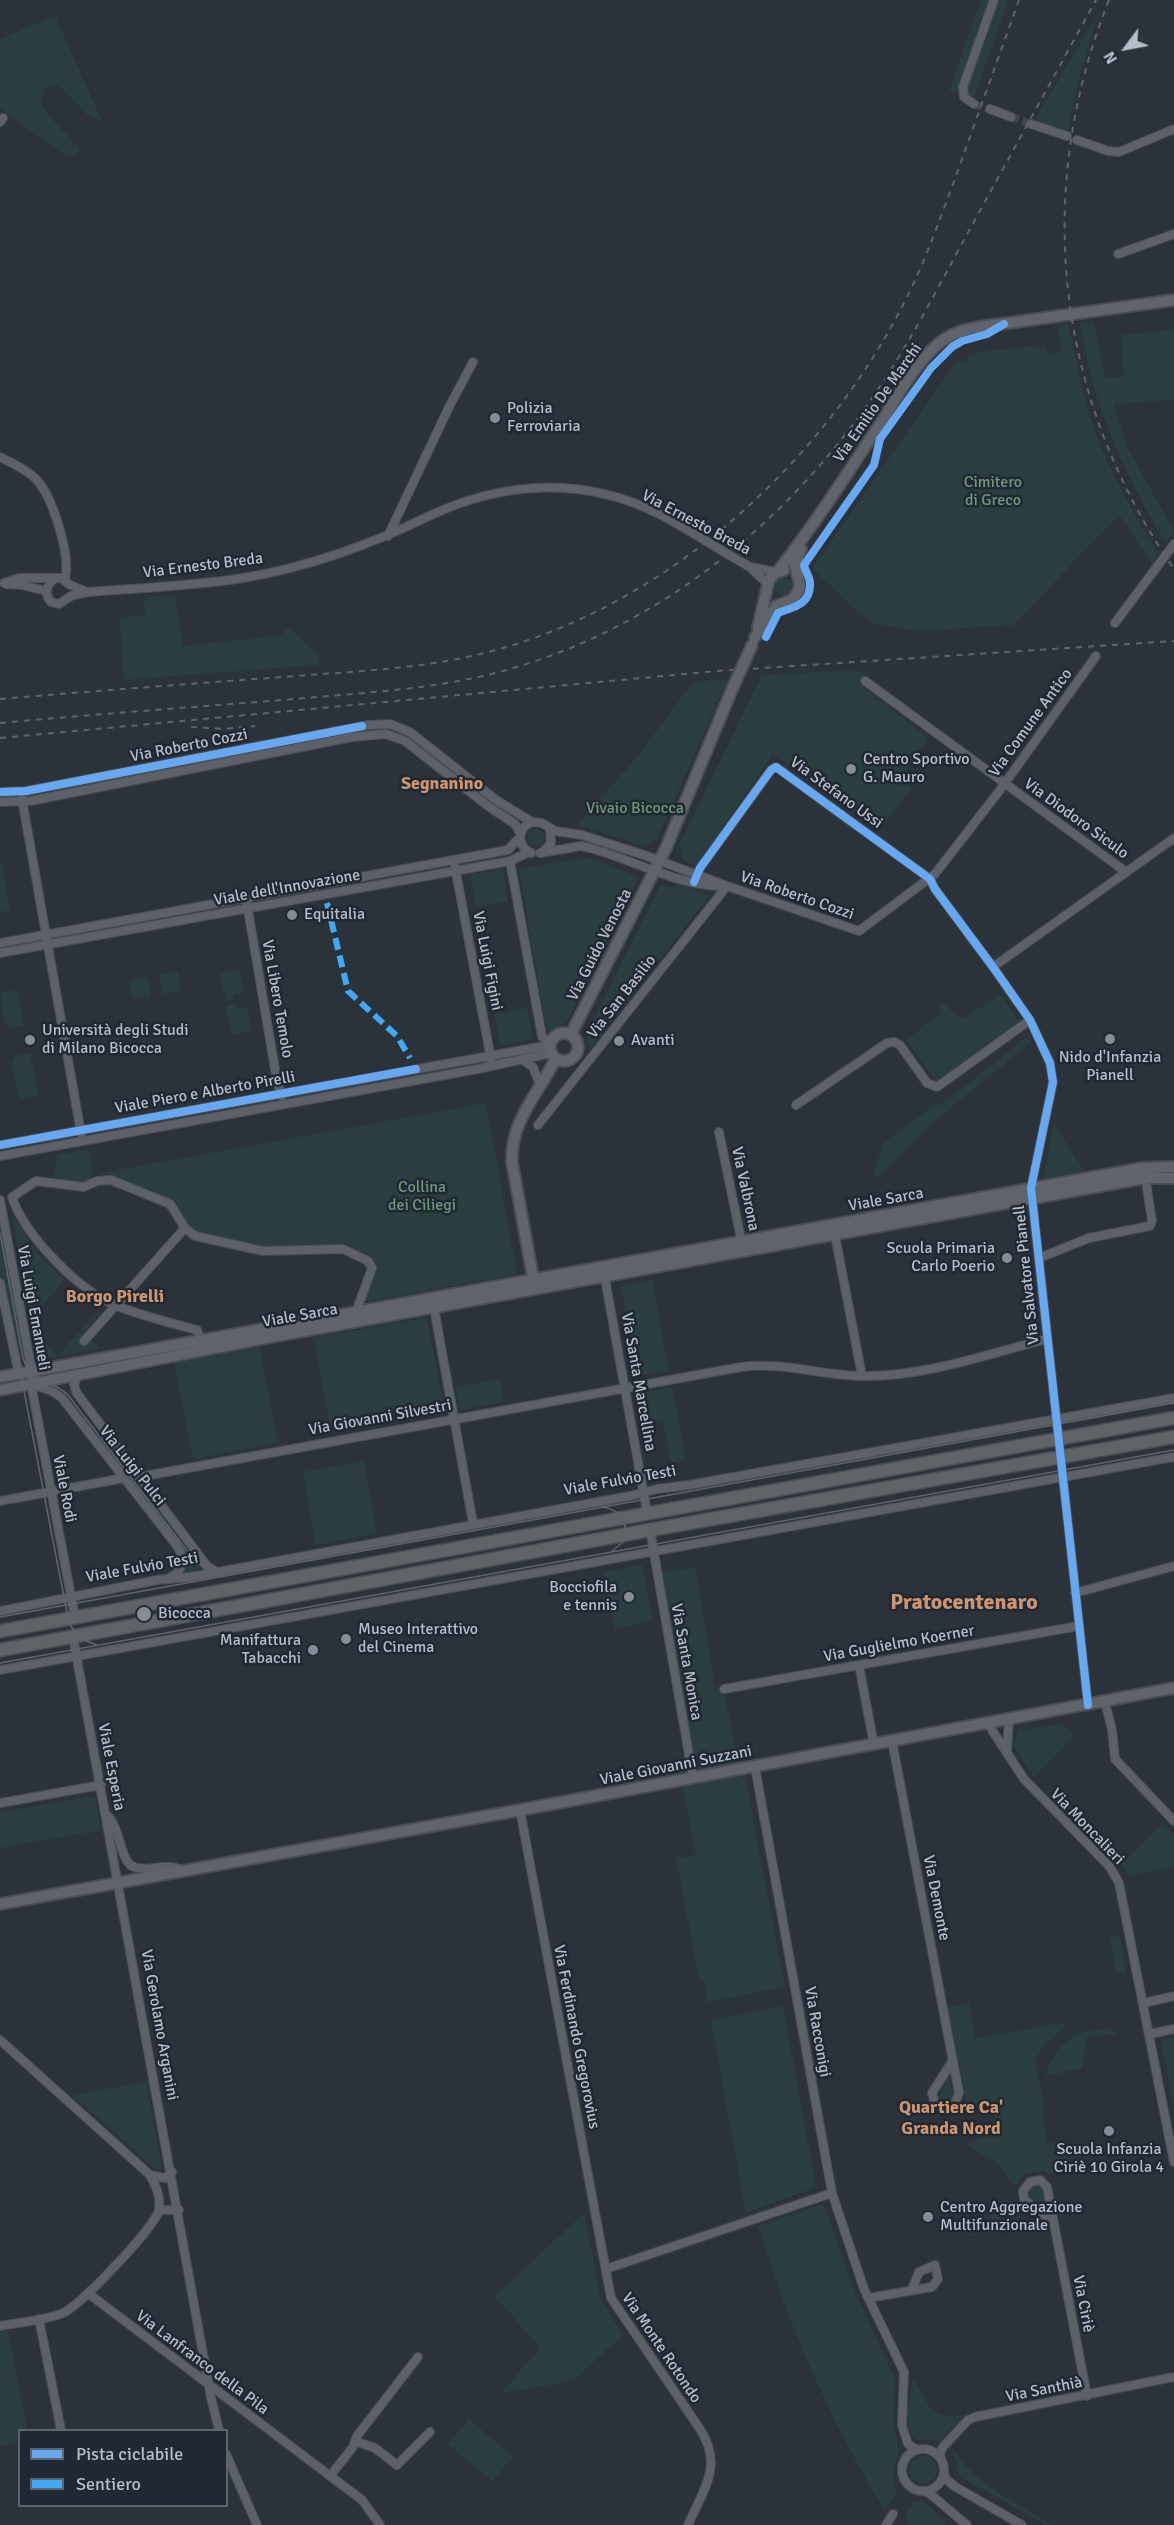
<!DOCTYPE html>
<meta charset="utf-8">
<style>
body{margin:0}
#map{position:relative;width:1174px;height:2525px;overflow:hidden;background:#2c3239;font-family:Signika,sans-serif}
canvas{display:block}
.legend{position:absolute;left:18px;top:2429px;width:210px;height:78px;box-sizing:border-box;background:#202833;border:2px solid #5c646f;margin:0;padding:8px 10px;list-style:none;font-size:18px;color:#b7bec9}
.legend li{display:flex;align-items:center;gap:12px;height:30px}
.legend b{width:30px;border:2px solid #5c646f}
.north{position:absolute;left:1096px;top:18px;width:60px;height:60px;-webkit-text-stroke:4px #202833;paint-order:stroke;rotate:238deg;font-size:16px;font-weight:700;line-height:24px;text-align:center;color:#b7bec9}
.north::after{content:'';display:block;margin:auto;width:21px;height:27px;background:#b7bec9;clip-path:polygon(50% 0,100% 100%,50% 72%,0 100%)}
</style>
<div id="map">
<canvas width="1174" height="2525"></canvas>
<ul class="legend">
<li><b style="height:8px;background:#66a8f1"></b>Pista ciclabile</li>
<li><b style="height:8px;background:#3fa9f5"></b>Sentiero</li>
</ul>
<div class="north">N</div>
</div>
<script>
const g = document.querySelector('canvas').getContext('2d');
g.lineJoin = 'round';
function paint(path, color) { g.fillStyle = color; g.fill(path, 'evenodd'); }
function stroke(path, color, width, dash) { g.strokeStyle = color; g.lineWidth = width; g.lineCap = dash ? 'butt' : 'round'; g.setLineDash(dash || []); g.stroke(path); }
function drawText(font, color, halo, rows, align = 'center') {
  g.font = font + ' Signika,sans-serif'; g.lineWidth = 5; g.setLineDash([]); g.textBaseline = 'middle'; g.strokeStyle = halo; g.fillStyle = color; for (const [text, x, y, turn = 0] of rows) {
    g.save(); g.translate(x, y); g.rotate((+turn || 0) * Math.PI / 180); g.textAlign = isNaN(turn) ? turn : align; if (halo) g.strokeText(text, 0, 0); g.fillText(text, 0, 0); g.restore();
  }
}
paint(new Path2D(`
 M981 0H992L958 92 949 91Z
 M999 0H1009L974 97 968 95 967 87Z
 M1098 13 1078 82 1068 131 1035 120Z
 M55 16 102 121 86 114 58 84 45 88 40 101 49 116 81 150 68 157 0 109V39Z
 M1080 323H1094L1105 377H1124L1121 335 1174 330V400L1113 404 1129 450 1174 531 1166 544C1137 495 1114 449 1096 395 1089 372 1085 347 1080 323Z
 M1068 324C1077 364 1085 405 1100 444 1115 483 1137 518 1158 554L1152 564 1119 514 1014 625 918 631 880 625 870 622 812 569 956 362 968 361V356L976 355V352L1037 346 1039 349 1046 348 1047 354 1062 352 1058 330 1061 326Z
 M775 587a9 9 0 1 1 18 0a9 9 0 1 1-18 0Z
 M175 595 183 646 282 635 288 627 319 655V665L124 680 119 618 145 615 144 597Z
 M857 670 865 674 858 683 929 738 900 778 912 788 879 830 773 754 696 866 684 861 679 845 762 675Z
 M728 679 657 839 643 846 577 825 637 757 693 682Z
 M527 838a9 9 0 1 1 18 0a9 9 0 1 1-18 0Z
 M0 856 10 910 0 912Z
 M581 859H592L639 877 567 1021 549 1033 545 1022 519 869Z
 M503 869 508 902 476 907 470 875Z
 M678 883 709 896 589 1051 587 1032 660 885 676 887Z
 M240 969 244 993 233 995 234 1000 226 1001 220 973Z
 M178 971 181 990 163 994 159 975Z
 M147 977 151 996 132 999 129 980Z
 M17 990 24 1026 9 1029 8 1024 5 1025 0 993Z
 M1001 995 1021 1024 939 1084 906 1040 942 1013 937 1008 944 1002 955 1015 963 1018Z
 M235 1004 236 1009 247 1007 251 1031 232 1035 226 1006Z
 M527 1008 533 1039 500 1046 494 1014Z
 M1028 1036 1031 1042 935 1121 877 1179 874 1173 883 1144 933 1105 939 1106Z
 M30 1053 38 1096 19 1099 11 1061 14 1060V1056Z
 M486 1103 517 1274 364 1302 378 1265 342 1246 264 1248 200 1235 192 1231 172 1202 100 1173Z
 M1053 1122 1084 1171 1044 1179Z
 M89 1149 93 1179 84 1184 53 1179 57 1155Z
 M12 1214 39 1255 64 1280 31 1319Z
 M0 1220 25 1358 16 1360 0 1273Z
 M652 1280 669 1371 637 1376 621 1286Z
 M99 1310 101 1312 83 1333 101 1349 39 1360 34 1333 58 1355Z
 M427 1318 445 1412 331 1433 314 1337Z
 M259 1346 278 1443 193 1459 174 1361Z
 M500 1379 504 1402 459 1410 455 1387Z
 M672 1387 686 1460 671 1463 663 1420 646 1422 640 1393Z
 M103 1435 202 1565V1571L182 1575 186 1561 185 1555 98 1439Z
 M364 1461 377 1533 316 1545 303 1472Z
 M642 1565 653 1621 615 1629 604 1572Z
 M695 1567 715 1686 725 1695 736 1756 744 1770 785 1987 708 2002 704 1982 699 1979 676 1858 696 1855 680 1773 687 1771 658 1573Z
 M1062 1723 1074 1735 1034 1777 1013 1746 1018 1731Z
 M95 1796 101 1830 0 1848V1812Z
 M1162 1824 1174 1836V1867L1129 1876 1121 1864Z
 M1120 1936 1126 1973 1117 1974 1110 1938Z
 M969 2003 975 2038 1068 2022 1054 2038 1047 2041 1035 2060 1044 2107 1042 2113 1047 2143 1064 2141 1070 2168 1050 2174 1042 2171 1025 2174 1015 2187 997 2163 966 2144 990 2135 995 2117 992 2106 968 2110 947 2007Z
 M783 2006 816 2187 746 2213 711 2020Z
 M1112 2028 1116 2034 1087 2037 1082 2068 1046 2076C1047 2062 1064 2039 1078 2034 1088 2030 1101 2030 1112 2028Z
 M1174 2037V2107L1161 2041Z
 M949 2075 953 2097 948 2105 940 2102 938 2097Z
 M147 2082 162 2170 158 2171 72 2095Z
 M1036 2182 1043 2185 1050 2214 1036 2205 1027 2193V2189Z
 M1001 2200 1011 2201 1001 2218 966 2238 988 2218Z
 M819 2205H823L826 2211 857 2297 896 2380 893 2419 899 2450 893 2477 897 2492 885 2511C830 2421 789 2326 758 2226Z
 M584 2213 601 2300 623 2335 574 2380 500 2394 540 2348 495 2296Z
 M8 2330 27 2430H20L19 2442 0 2446V2332Z
 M913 2379C931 2403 926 2421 965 2415L939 2441 918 2440C900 2427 910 2398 913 2379Z
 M469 2419 513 2457 492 2481 448 2444Z
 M952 2448C978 2486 1014 2502 1053 2525H1046L964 2479 959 2473Z
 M909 2470a14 14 0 1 1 28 0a14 14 0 1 1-28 0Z
 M918 2501 925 2502 948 2525H909L905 2515 913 2503Z`), '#2a3d3f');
stroke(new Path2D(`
 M974 104 990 109
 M1011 117 1031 124`), '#41474f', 8, [8, 4]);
const street = new Path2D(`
 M974 104 964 97 963 87 994 0
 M990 109 1011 117
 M0 122 3 118
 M1031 124 1067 136
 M1077 140 1108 151 1119 152 1174 129
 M1118 254 1174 234
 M0 457C12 463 26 469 36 479 53 497 71 556 65 579
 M388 536 450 405 473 362
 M750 567 776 572
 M751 568 768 584
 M53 580C46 587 44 594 51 602L59 604 71 596 88 592C140 588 193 586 243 578 309 567 370 545 429 516
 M4 583 19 578H61L70 585 87 592
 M6 584 22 585 46 591
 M1115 623 1174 544
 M865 681 1126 872
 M0 792 26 791 368 725 390 724 410 732 496 800 532 822 542 823 555 831 582 835 644 855 727 886 859 931 935 874 1000 790 1096 656
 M22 799 81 1133
 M0 802 30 801 352 737 386 734 405 741 488 806 515 824 520 833
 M531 853C516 845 517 828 532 822
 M540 853 581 846 590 848C632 859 682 888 725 886
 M542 853 551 843 550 829
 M510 861 542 1036 545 1040 550 1042
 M455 867 491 1059
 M694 882 700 868 771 770 776 767 930 879 935 889 993 967 1030 1020 1050 1063 1053 1082 1031 1188 1088 1705
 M247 904 277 1081 282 1096
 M0 943 508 850 520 837
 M0 953 510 861 529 852
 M993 967 1174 838
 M523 1060 533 1067 540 1085
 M796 1105 887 1043 894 1042 900 1045 927 1083 937 1087 1030 1020
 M538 1125 727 886
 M719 1132 742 1244
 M0 1145 550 1045
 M0 1156 478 1069 551 1053
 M0 1200 32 1372 31 1384 75 1617
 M834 1230 862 1376
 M1039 1258 1089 1238 1150 1226 1152 1221 1145 1175
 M604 1273 647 1512
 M0 1283 19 1375
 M434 1308 473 1523
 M201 1339 197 1330C170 1323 143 1316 117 1306 79 1291 25 1236 12 1197L36 1181 84 1187 97 1181 111 1180 170 1204 185 1228 195 1236 263 1251 343 1249 368 1261 372 1268 356 1312
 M84 1341 185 1228
 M79 1374 74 1384 76 1392 207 1566 215 1571
 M31 1384 52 1391 62 1398 177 1546C185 1559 184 1571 169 1578
 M139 1477 741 1367C784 1361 825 1377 868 1376 927 1376 991 1353 1047 1339
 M0 1501 124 1478
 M650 1530 693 1778
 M1075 1593 1174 1566
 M0 1611 157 1580 191 1577 630 1496 657 1489 689 1485 1174 1398
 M73 1637 211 2398 219 2430
 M859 1665 874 1745
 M0 1670 1174 1457
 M724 1689 1079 1626
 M1105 1702 1112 1730 1115 1759 1174 1821
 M988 1724 1024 1779 1110 1867 1119 1883 1174 2162
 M892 1741 959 2093 955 2103 943 2109 935 2103 932 2093 953 2060
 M1007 1751 1009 1720
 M755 1767 832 2193 864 2289 904 2372 902 2426 908 2444 917 2450
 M0 1803 101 1785
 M520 1810 611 2298 700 2429C724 2466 703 2490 688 2525
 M108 1816C121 1831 118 1851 130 1865 147 1875 165 1860 183 1871
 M1144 2003 1174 1996
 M1150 2034 1174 2029
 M0 2040 150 2175C156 2186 161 2197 159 2210 156 2226 80 2306 63 2313 44 2321 20 2322 0 2326
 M150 2175 165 2178 172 2172
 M159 2210H179
 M1052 2218 1042 2215 1024 2199 1023 2191 1030 2182 1040 2180 1047 2187 1087 2396
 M606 2269 832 2193
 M89 2294 362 2500 380 2525
 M868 2298 932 2287 938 2279 935 2265 919 2272 912 2289
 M39 2319 61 2430
 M355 2441 375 2448 397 2465 430 2432
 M902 2470a21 21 0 1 1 42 0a21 21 0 1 1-42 0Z
 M226 2454 257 2525
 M941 2459 940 2453 943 2447 968 2420 975 2417 1174 2377
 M944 2473 946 2479 954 2486 1022 2525
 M330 2476 353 2447 357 2436 418 2357
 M923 2491 929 2493 967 2525
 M886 2525 893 2514`);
const secondary = new Path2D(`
 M778 571C814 525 846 476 878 427 896 400 912 367 937 345 949 334 963 330 979 327L1174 300
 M758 627 769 580 775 573 784 570
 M755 637 776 606 792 600 798 592 800 585 795 565 801 549
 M550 1047a14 14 0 1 1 28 0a14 14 0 1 1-28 0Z
 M571 1034 666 848 733 687
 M534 1283 512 1162C510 1121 539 1093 556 1058
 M0 1377 1143 1168 1174 1167
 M0 1390 255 1340 1145 1178H1174
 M0 1904 520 1810 1174 1688`);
const primary = new Path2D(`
 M0 1631 1174 1418
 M0 1650 650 1530 1174 1437`);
stroke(street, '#4a4e54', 10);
stroke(secondary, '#4a4e54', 14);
stroke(primary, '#4a4e56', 15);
stroke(street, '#5c6067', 8);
stroke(secondary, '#60646a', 10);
stroke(primary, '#5f6368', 12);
stroke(new Path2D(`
 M0 1233 23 1358C30 1383 52 1379 68 1395L194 1560 209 1572 221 1575
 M18 1360 69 1623 79 1638 97 1645
 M603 1507C622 1510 629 1525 623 1542L611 1552
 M0 1617 1174 1403
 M0 1663 1174 1450`), '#60646a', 1.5);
stroke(new Path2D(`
 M1109 0C1032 193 1056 399 1174 569
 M0 699C94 691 188 684 282 677 344 672 406 670 467 657 653 618 819 470 904 303 925 262 940 219 956 176 977 117 998 59 1019 0
 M0 723C98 714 196 707 294 699 358 693 424 690 487 675 646 637 783 529 874 395 911 342 940 283 971 227 1013 151 1054 76 1096 0
 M191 727 223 729 255 726
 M0 738 717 671 1174 641`), '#60646a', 2, [6, 6]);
const streetBridge = new Path2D(`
 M429 516C504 481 583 476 659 514 690 530 719 550 750 567`);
const secondaryBridge = new Path2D(`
 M733 687 753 643`);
stroke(streetBridge, '#4a4e54', 10, []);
stroke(secondaryBridge, '#4a4e54', 14, []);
stroke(streetBridge, '#5c6067', 8);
stroke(secondaryBridge, '#60646a', 10);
stroke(new Path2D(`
 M327 903 348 991 397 1036 410 1058`), '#3fa9f5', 6, [12, 6]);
stroke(new Path2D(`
 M766 637 778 613C793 607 811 605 810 583 810 577 805 571 804 565L874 465 880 439 931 368 952 347 962 341 987 334 1004 324
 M0 792 26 791 362 726
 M694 882 700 868 771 770 776 767 930 879 935 889 993 967 1030 1020 1050 1063 1053 1082 1031 1188 1088 1705
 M0 1145 416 1069`), '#66a8f1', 8);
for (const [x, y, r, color] of [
 [495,418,6,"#868d97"],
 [851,769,6,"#868d97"],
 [292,915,6,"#868d97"],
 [1110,1039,6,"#868d97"],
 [30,1040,6,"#868d97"],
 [619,1041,6,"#868d97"],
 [1007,1258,6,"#868d97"],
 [629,1597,6,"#868d97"],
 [144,1614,8,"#868d97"],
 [346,1639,6,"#868d97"],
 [313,1650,6,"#868d97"],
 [1109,2131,6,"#868d97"],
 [928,2217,6,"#868d97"]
]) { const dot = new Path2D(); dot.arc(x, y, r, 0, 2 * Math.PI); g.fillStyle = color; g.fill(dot); stroke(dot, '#202833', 2); }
drawText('16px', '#b7bec9', '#202833', [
 ["Via Emilio De Marchi",878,403,-55],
 ["Via Ernesto Breda",696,523,28],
 ["Via Ernesto Breda",203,566,-7],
 ["Via Comune Antico",1031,723,-54],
 ["Via Roberto Cozzi",189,746,-11],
 ["Via Stefano Ussi",836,793,36],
 ["Via Diodoro Siculo",1076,819,36],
 ["Viale dell'Innovazione",287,888,-10],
 ["Via Roberto Cozzi",797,896,19],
 ["Via Guido Venosta",600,945,-63],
 ["Via Luigi Figini",487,961,79],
 ["Via San Basilio",622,997,-52],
 ["Via Libero Temolo",277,999,80],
 ["Viale Piero e Alberto Pirelli",205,1093,-10],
 ["Via Valbrona",745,1189,78],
 ["Viale Sarca",886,1200,-10],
 ["Via Salvatore Pianell",1027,1275,-96],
 ["Via Luigi Emanueli",33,1308,80],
 ["Viale Sarca",300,1316,-10],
 ["Via Santa Marcellina",638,1382,80],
 ["Via Giovanni Silvestri",380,1418,-10],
 ["Via Luigi Pulci",132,1466,52],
 ["Viale Fulvio Testi",620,1481,-10],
 ["Viale Rodi",64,1489,79],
 ["Viale Fulvio Testi",142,1568,-10],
 ["Via Guglielmo Koerner",899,1644,-10],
 ["Via Santa Monica",686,1662,80],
 ["Viale Giovanni Suzzani",676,1766,-11],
 ["Viale Esperia",111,1767,79],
 ["Via Moncalieri",1087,1827,46],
 ["Via Demonte",936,1898,79],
 ["Via Gerolamo Arganini",159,2025,80],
 ["Via Racconigi",817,2032,80],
 ["Via Ferdinando Gregorovius",576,2037,79],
 ["Via Ciriè",1083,2304,79],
 ["Via Monte Rotondo",661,2348,56],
 ["Via Lanfranco della Pila",202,2363,37],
 ["Via Santhià",1044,2390,-11]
]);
drawText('16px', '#b7bec9', '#202833', [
 ["Polizia",507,409],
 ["Ferroviaria",507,427],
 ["Centro Sportivo",863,760],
 ["G. Mauro",863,778],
 ["Equitalia",304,915],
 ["Università degli Studi",42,1031],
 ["di Milano Bicocca",42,1049],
 ["Avanti",631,1041],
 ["Nido d'Infanzia",1110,1058,"center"],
 ["Pianell",1110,1076,"center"],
 ["Scuola Primaria",995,1249,"right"],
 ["Carlo Poerio",995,1267,"right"],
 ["Bocciofila",617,1588,"right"],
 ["e tennis",617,1606,"right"],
 ["Bicocca",158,1614],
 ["Museo Interattivo",358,1630],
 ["del Cinema",358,1648],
 ["Manifattura",301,1641,"right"],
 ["Tabacchi",301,1659,"right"],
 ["Scuola Infanzia",1109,2150,"center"],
 ["Ciriè 10 Girola 4",1109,2168,"center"],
 ["Centro Aggregazione",940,2208],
 ["Multifunzionale",940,2226]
], 'left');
drawText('16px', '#709878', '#202833', [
 ["Cimitero",993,483],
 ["di Greco",993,501],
 ["Vivaio Bicocca",635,809],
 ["Collina",422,1188],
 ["dei Ciliegi",422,1206]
]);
drawText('bold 18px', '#cd946d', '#202833', [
 ["Segnanino",442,784],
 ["Borgo Pirelli",115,1297],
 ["Quartiere Ca'",951,2108],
 ["Granda Nord",951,2129]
]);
drawText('bold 22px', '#cd946d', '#202833', [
 ["Pratocentenaro",964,1603]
]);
</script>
